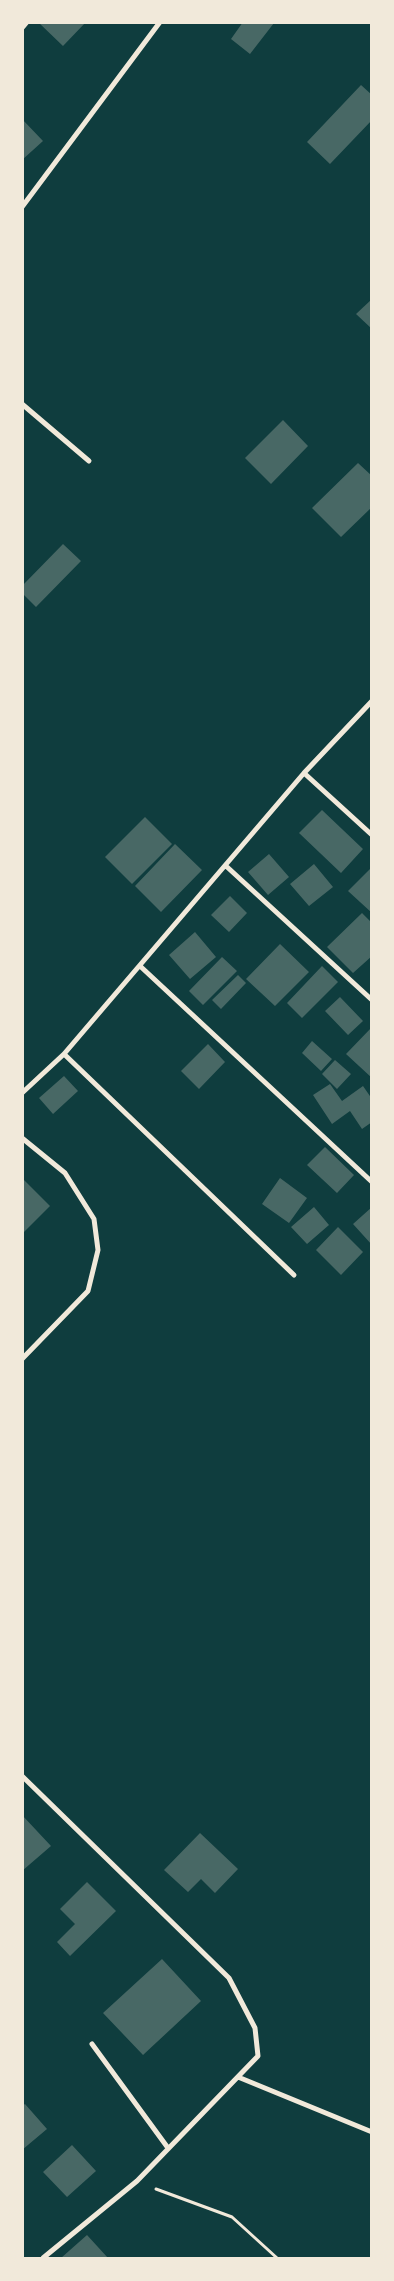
<!DOCTYPE html>
<style>
body{margin:0}
#map{position:relative;width:394px;height:2281px;overflow:hidden;background:#0f3d3e;font-family:Quicksand,sans-serif}
canvas{display:block}
.frame{position:absolute;inset:0;border:24px solid #f1e9da;pointer-events:none}
</style>
<div id="map">
<canvas width="394" height="2281"></canvas>
<div class="frame"></div>
</div>
<script>
const g = document.querySelector('canvas').getContext('2d');
g.lineJoin = 'round';
function paint(path, color) { g.fillStyle = color; g.fill(path, 'evenodd'); }
function stroke(path, color, width, dash) { g.strokeStyle = color; g.lineWidth = width; g.lineCap = dash ? 'butt' : 'round'; g.setLineDash(dash || []); g.stroke(path); }
paint(new Path2D(`
 M38 22H86L63 46Z
 M243 22 274 23 250 54 231 39Z
 M361 85 372 95V120L330 164 307 142Z
 M22 119 43 141 22 160Z
 M372 299V329L356 314Z
 M283 420 308 446 271 484 245 458Z
 M358 463 372 476V507L341 537 312 508Z
 M63 544 81 561 36 607 22 593V586Z
 M322 810 363 849 341 873 299 833Z
 M145 817 172 844 132 884 105 857Z
 M175 844 202 870 161 912 135 886Z
 M269 854 289 877 268 895 248 872Z
 M314 864 333 887 309 906 290 884Z
 M372 867V913L348 891Z
 M230 896 247 913 229 932 211 915Z
 M362 913 372 923V956L353 973 327 947Z
 M195 932 216 957 190 979 169 955Z
 M280 944 309 972 275 1006 246 979Z
 M222 957 237 971 203 1005 189 991Z
 M322 966 338 982 302 1018 287 1003Z
 M238 975 246 983 221 1009 212 1000Z
 M340 997 363 1021 348 1035 325 1011Z
 M372 1027V1078L346 1054Z
 M312 1041 332 1059 321 1071 302 1053Z
 M208 1044 225 1062 199 1089 181 1071Z
 M335 1060 351 1074 337 1089 322 1074Z
 M64 1076 78 1091 53 1114 39 1098Z
 M330 1084 342 1101 363 1086 372 1099V1122L362 1129 350 1111 332 1124 313 1095Z
 M325 1147 354 1175 337 1193 307 1165Z
 M22 1178 50 1206 22 1234Z
 M280 1178 307 1198 289 1223 262 1204Z
 M314 1207 329 1225 307 1244 291 1227Z
 M372 1207V1245L353 1224Z
 M338 1227 363 1252 341 1275 316 1250Z
 M22 1815 51 1846 22 1871Z
 M200 1833 238 1869 215 1893 201 1879 188 1892 164 1870Z
 M87 1882 116 1911 70 1956 57 1942 75 1924 60 1909Z
 M162 1959 201 2001 143 2055 103 2013Z
 M25 2104 47 2129 22 2150V2106Z
 M72 2145 96 2171 67 2197 43 2172Z
 M87 2235 108 2258H61Z`), '#486865');
stroke(new Path2D(`
 M156 2189 232 2217 277 2258`), '#f1e9da', 3);
stroke(new Path2D(`
 M22 28 27 22
 M22 207 160 22
 M22 404 89 461
 M304 773 372 835
 M226 866 372 1000
 M140 966 372 1182
 M64 1054 294 1275
 M22 1093 64 1054 304 773 372 701
 M22 1138 65 1173 94 1219 98 1250 88 1291 22 1359
 M22 1776 229 1978 255 2028 258 2056 137 2181 43 2258
 M92 2044 168 2148
 M238 2077 372 2132`), '#f1e9da', 5);
</script>
